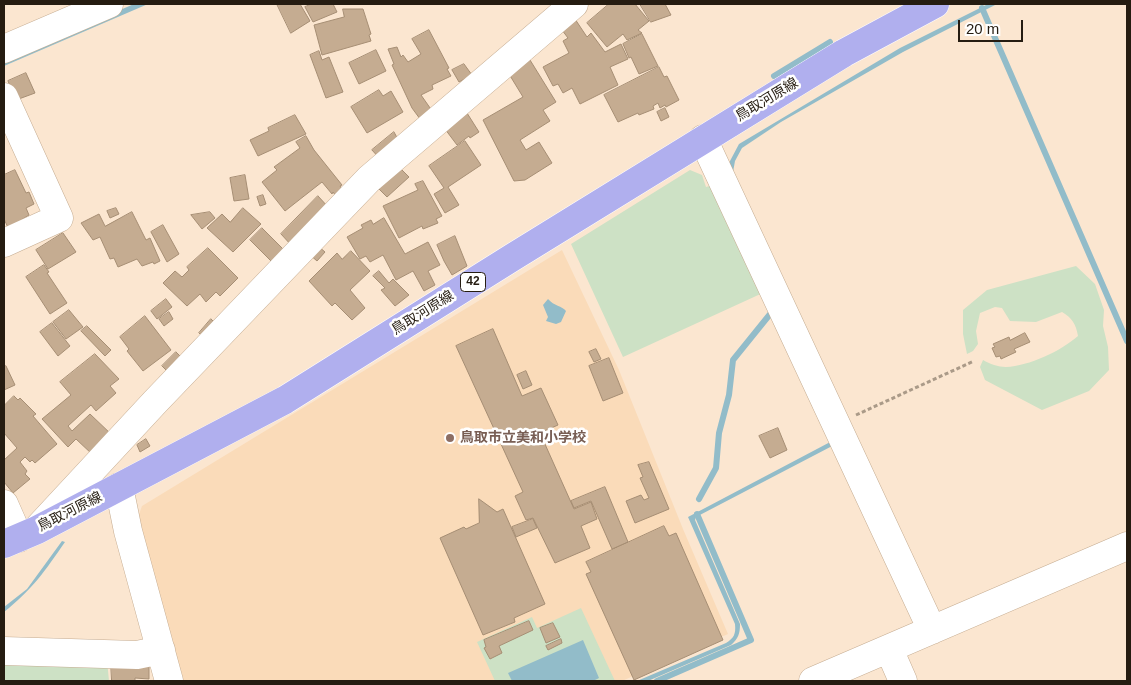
<!DOCTYPE html>
<meta charset="utf-8">
<style>
body{margin:0}
#map{position:relative;width:1131px;height:685px;overflow:hidden;background:#fbe6d0;font-family:Helvetica,sans-serif}
canvas{display:block}
.frame{position:absolute;inset:0;border:5px solid #251c11;pointer-events:none}
.scale{position:absolute;left:958px;top:20px;width:65px;height:22px;box-sizing:border-box;border:2px solid #251c11;border-top:0;padding-left:6px;font-size:15px;line-height:18px;white-space:nowrap;color:#251c11;-webkit-text-stroke:4px #fff;paint-order:stroke}
</style>
<div id="map">
<canvas width="1131" height="685"></canvas>
<div class="frame"></div>
<div class="scale">20 m</div>
</div>
<script>
const g = document.querySelector('canvas').getContext('2d');
g.lineJoin = 'round';
function paint(path, color) { g.fillStyle = color; g.fill(path, 'evenodd'); }
function stroke(path, color, width, dash) { g.strokeStyle = color; g.lineWidth = width; g.lineCap = dash ? 'butt' : 'round'; g.setLineDash(dash || []); g.stroke(path); }
function drawText(font, color, halo, rows, align = 'center') {
  g.font = font + ' Helvetica,"Noto Sans JP",sans-serif'; g.lineWidth = 5; g.setLineDash([]); g.textBaseline = 'middle'; g.strokeStyle = halo; g.fillStyle = color; for (const [text, x, y, turn = 0] of rows) {
    g.save(); g.translate(x, y); g.rotate((+turn || 0) * Math.PI / 180); g.textAlign = isNaN(turn) ? turn : align; if (halo) g.strokeText(text, 0, 0); g.fillText(text, 0, 0); g.restore();
  }
}
paint(new Path2D(`
 M562 250 619 370 683 529 728 634 622 681H180L138 517 142 506Z`), '#fadbb9');
paint(new Path2D(`
 M690 170 702 175 706 187 716 184 767 291 623 357 571 244Z
 M1076 266 1095 284 1104 310 1103 326 1108 347 1109 370 1089 391 1042 410 985 380 980 367 983 360C990 364 998 367 1006 367 1029 366 1061 351 1078 336 1076 324 1072 318 1062 312L1036 322 1010 321 1002 308 995 307 980 313 976 331 978 344 973 351 967 354 963 334V310L987 290Z
 M581 608 615 681H495L477 642 532 617 537 628Z
 M4 656 107 660 109 681H4Z`), '#cde1c5');
paint(new Path2D(`
 M134 4H148L4 66V60Z
 M988 4H997L903 52 781 122 742 148 735 161 733 172 728 171 730 161 739 144 900 48Z
 M548 299C554 306 562 306 566 311L561 322 556 324 546 321 548 317 543 305Z
 M834 440 836 444 696 517 695 520 740 624C740 634 738 639 731 645L648 681H637L726 643C734 638 736 634 735 624L688 517Z
 M62 541 65 542C45 571 32 590 4 612V607L27 589Z
 M583 640 599 678 593 681H512L508 673Z`), '#92bcc9');
stroke(new Path2D(`
 M982 8 1127 341
 M774 76 830 42
 M699 499 716 468 719 433 729 395 733 360 775 308
 M657 681 751 640 697 514`), '#92bcc9', 6);
const building = new Path2D(`
 M277 4H300L310 21 291 33Z
 M312 4H333L337 12 313 22 305 7Z
 M609 4H635L649 21 638 30 642 33 627 40 623 34 607 47 587 23Z
 M640 4H665L671 15 651 22Z
 M343 9H363L371 34 369 35 371 41 322 55 314 25 344 17Z
 M575 19 587 37 591 33 605 52 621 44 628 59 610 67 618 85 580 104 572 88 563 93 558 84 553 86 543 67 569 53 563 41 568 38 562 30Z
 M429 30 449 68 447 69 451 76 432 85 433 89 421 95 435 115 423 123 412 108 392 65 394 64 388 49 397 47 401 57 403 55 408 62 421 54 412 39Z
 M642 34 658 66 639 74 631 57 629 58 623 44Z
 M376 50 386 71 359 84 349 63Z
 M319 51 322 60 329 57 343 92 326 98 310 55Z
 M530 60 556 102 543 110 550 121 520 140 526 150 539 142 552 163 525 180 514 181 483 120 523 97 509 74Z
 M464 64 472 75 459 82 452 70Z
 M659 67 664 77 667 76 679 100 666 107 665 105 660 108 658 103 653 106 654 109 639 115 638 113 618 122 604 95Z
 M26 73 35 93 16 100 8 81Z
 M379 90 383 96 391 91 403 112 367 133 351 107Z
 M665 108 669 117 661 121 657 112Z
 M467 113 479 132 470 138 469 136 457 145 445 129Z
 M295 115 306 134 258 156 250 140 269 131 268 128Z
 M394 132 400 143 380 159 372 150Z
 M306 136 314 150 342 185 340 186 345 193 338 199 333 192 332 194 322 182 285 211 262 182 277 170 274 167 300 148 296 142Z
 M465 141 481 165 448 187 459 205 445 213 434 194 444 188 429 166Z
 M399 167 409 177 387 197 377 187Z
 M15 170 26 193 29 192 34 204 26 208 29 215 21 220 23 226 10 232 4 219V175Z
 M245 175 249 199 234 201 230 178Z
 M423 181 442 216 436 219 438 223 423 229 422 226 399 238 383 206 418 190 415 184Z
 M263 195 266 204 260 206 257 197Z
 M318 196 329 208 292 246 281 234Z
 M116 208 119 214 110 218 107 211Z
 M243 208 261 224 233 252 207 228 222 214 230 222Z
 M132 212 146 240 150 238 160 261 154 264 153 262 142 266 137 259 118 267 114 258 110 259 100 237 93 240 81 223 99 214 105 226Z
 M210 212 215 218 202 229 191 215Z
 M384 218 405 254 428 242 440 265 428 271 435 285 424 291 413 271 396 280 383 255 370 262 366 256 360 259 347 237 363 228 361 225 371 220 373 224Z
 M163 225 179 254 167 262 151 232Z
 M262 228 286 252 274 264 250 240Z
 M63 233 76 252 48 269 36 250Z
 M455 236 467 266 452 275 444 261 437 245Z
 M318 246 325 252 317 261 309 254Z
 M208 248 238 278 220 296 216 292 206 302 200 294 187 306 163 283 175 271 182 277 189 270 187 267Z
 M351 251 370 271 350 290 365 308 352 320 335 303 332 306 309 281 337 253 342 259Z
 M44 265 49 272 47 273 67 303 50 314 26 277Z
 M379 271 389 283 393 279 409 295 395 306 381 290 385 288 373 276Z
 M166 299 172 307 157 319 151 311Z
 M69 310 83 327 66 339 53 322Z
 M169 312 173 319 164 326 159 319Z
 M145 316 171 350 143 371 127 351 129 349 120 337Z
 M211 319 217 325 204 338 199 333Z
 M52 323 70 346 58 356 40 332Z
 M87 326 111 350 105 356 81 331Z
 M493 329 522 396 541 388 558 425 540 433 574 509 591 502 597 519 581 526 590 548 555 563 533 518 526 520 515 496 523 492 456 346Z
 M1025 333 1030 342 1014 349 1016 352 1001 359 1000 356 996 357 992 348 995 347 993 344 1009 337 1010 340Z
 M596 349 601 359 594 362 589 352Z
 M176 352 184 360 170 374 162 366Z
 M95 354 119 379 110 386 116 393 96 411 91 405 68 426 72 431 90 414 112 435 93 455 76 439 68 447 42 419 71 395 60 382Z
 M609 358 623 393 603 401 589 366Z
 M6 366 15 385 4 390V367Z
 M526 371 532 385 523 389 517 375Z
 M14 396 18 400 20 398 36 414 33 416 57 444 35 463 32 460 30 462 25 457 20 462 27 471 25 474 30 479 13 493 4 482V460L17 448 4 433V406Z
 M778 428 787 450 770 458 759 436Z
 M146 439 150 446 140 452 137 445Z
 M649 462 669 509 635 523 626 501 641 495 644 500 649 498 640 478 643 477 638 465Z
 M605 487 628 542 612 549 591 501 574 508 571 501Z
 M479 499 497 512 503 509 545 604 514 618 515 622 483 635 440 538 464 527 466 529 479 523Z
 M533 519 537 528 516 537 512 527Z
 M664 526 669 536 676 533 723 640 634 680 586 574 591 572 586 562Z
 M529 621 533 630 499 646 502 653 490 659 484 648 486 647 484 640Z
 M553 623 560 637 546 643 540 628Z
 M561 639 562 643 548 650 546 646Z
 M111 663 149 664V679L135 678V681H112Z`);
paint(building, '#c5ac91');
stroke(building, '#a68e74', 1);
const minor = new Path2D(`
 M4 49 109 4
 M4 97 59 218 4 243
 M703 139 932 630
 M119 487 128 531 169 681
 M4 504 19 538
 M38 528 155 402 369 179 574 4
 M889 649 903 681
 M4 651 137 655 161 650
 M813 681 1127 546`);
const major = new Path2D(`
 M4 544 37 530 285 400 513 257 844 53 935 4`);
stroke(minor, '#c5ac91', 29);
stroke(major, '#fff', 29);
stroke(new Path2D(`
 M856 415 974 361`), '#aa9a88', 3, [4, 2.5]);
stroke(minor, '#fff', 28);
stroke(major, '#b0afee', 28);
for (const [x, y, r, color] of [
 [450,438,5,"#8d6e63"]
]) { const dot = new Path2D(); dot.arc(x, y, r, 0, 2 * Math.PI); g.fillStyle = color; g.fill(dot); stroke(dot, '#fff', 2); }
for (const [x, y, w] of [
 [473,282,25]
]) { const box = new Path2D(); box.roundRect(x - w / 2, y - 9.5, w, 19, 4); g.fillStyle = '#fff'; g.fill(box); stroke(box, '#251c11', 1); }
drawText('bold 12px', '#251c11', null, [
 ["42",473,282]
]);
drawText('14px', '#251c11', '#fff', [
 ["鳥取河原線",767,100,-31],
 ["鳥取河原線",423,313,-32],
 ["鳥取河原線",70,512,-27]
]);
drawText('bold 14px', '#785e54', '#fff', [
 ["鳥取市立美和小学校",460,438]
], 'left');
</script>
